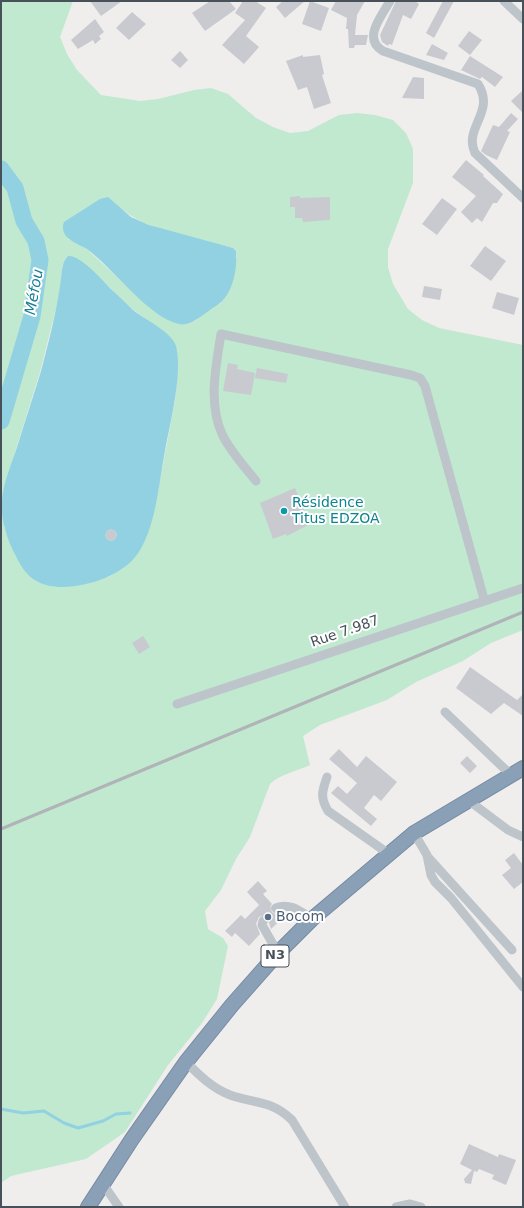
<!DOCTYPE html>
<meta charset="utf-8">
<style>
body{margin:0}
#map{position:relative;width:524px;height:1208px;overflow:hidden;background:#f0eded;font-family:"DejaVu Sans",sans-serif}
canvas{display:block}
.frame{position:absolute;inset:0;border:2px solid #485159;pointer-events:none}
</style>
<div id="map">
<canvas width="524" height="1208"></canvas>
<div class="frame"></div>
</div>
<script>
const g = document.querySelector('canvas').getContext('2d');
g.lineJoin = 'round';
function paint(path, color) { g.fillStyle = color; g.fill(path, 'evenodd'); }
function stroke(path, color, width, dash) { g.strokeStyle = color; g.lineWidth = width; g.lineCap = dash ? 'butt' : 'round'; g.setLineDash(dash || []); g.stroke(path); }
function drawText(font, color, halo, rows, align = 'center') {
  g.font = font + ' "DejaVu Sans",sans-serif'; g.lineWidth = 4; g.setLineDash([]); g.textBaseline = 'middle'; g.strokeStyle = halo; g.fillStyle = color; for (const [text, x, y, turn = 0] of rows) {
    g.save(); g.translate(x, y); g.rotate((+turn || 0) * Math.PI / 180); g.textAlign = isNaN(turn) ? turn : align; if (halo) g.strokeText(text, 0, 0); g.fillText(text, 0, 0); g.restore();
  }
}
paint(new Path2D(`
 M1 1H73L60 37 67 54 77 70 101 95 140 101 158 99 194 90 211 88 228 94 256 118 273 127 290 133 308 131 339 115 357 113 375 115 393 120 406 133 413 149V183L388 249V267L393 284 408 309 422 320 439 328 523 345V630L491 643 463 661 416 682 387 700 320 725 303 736 310 765C297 771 279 775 270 784L250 837 236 859 221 890 205 911 208 929 223 938 228 946 217 999 202 1023 168 1065 125 1132 86 1159 11 1176 1 1183ZM123 210C151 232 198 239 233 248L236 251 237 257 221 303 205 311 196 320 180 324 169 320 135 294 87 249 68 239ZM63 264 87 266 131 308 166 334 177 380 175 400 158 491 145 540 122 569 110 576 80 585 54 587 16 557 4 526V488L40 372 59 297Z`), '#c0e9d0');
paint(new Path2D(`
 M108 197 131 217 149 225 233 248 236 251C238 269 232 297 216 306 205 312 192 327 179 324 149 318 112 267 87 249 80 245 71 242 66 236 63 232 62 227 64 222L100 199Z
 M68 256C81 255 102 280 112 290 119 296 126 303 133 310 144 319 172 332 176 346 183 374 170 423 165 451 159 482 156 524 140 550 129 569 107 579 86 584 59 590 33 589 19 562 11 548 3 529 2 512 0 488 12 464 19 441 26 418 34 394 41 371 49 341 57 310 61 279 62 271 62 262 68 256Z`), '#91d1e2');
paint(new Path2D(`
 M105.5 535a5.5 5.5 0 1 1 11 0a5.5 5.5 0 1 1-11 0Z`), '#f0eded');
stroke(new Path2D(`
 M1 1109 23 1113 44 1111 64 1123 78 1128 103 1121 116 1114 130 1113`), '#91d1e2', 3);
stroke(new Path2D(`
 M1 169 15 188 24 221 36 241 40 260 32 316 1 421`), '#91d1e2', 17);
paint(new Path2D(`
 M90 1H122L101 16Z
 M210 1H229L236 9 205 31 192 13Z
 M243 1H255L266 8 246 36 259 47 244 64 222 45 245 20 235 13Z
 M283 1H305L285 18 276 7Z
 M310 1 329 8 321 31 302 24Z
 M336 1H365L357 15 355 35H368L366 45H355L354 48H349L348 29H346L347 18 331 10Z
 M396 1H415L419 4 411 19 403 15 392 45 389 44 388 46 382 42 380 35Z
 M443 1H454L434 38 426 33Z
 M132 12 146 24 129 40 116 28Z
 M95 19 104 32 99 36 101 39 95 44 93 40 78 49 71 40Z
 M469 31 482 40 470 55 458 46Z
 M432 44 448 53 444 60 426 55Z
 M180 51 188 60 180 68 171 60Z
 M303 55V57L320 55 324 74 322 75 331 103 314 109 307 87 298 90 286 61Z
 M470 56 503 77 495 87 482 77 480 79 461 70Z
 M413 77 424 78V99L402 98Z
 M523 90V113L511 101Z
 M511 113 518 119 507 131 510 132 497 160 486 155 481 151 493 125 499 127Z
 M466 160 484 175 483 176 503 194 497 203H493L482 222 477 218 472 223 461 212 476 196 452 177Z
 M300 196V198L330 197V220L303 222 302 218H295V207H290V197Z
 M442 198 457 209 437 235 422 224Z
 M485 246 506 261 491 281 470 266Z
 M424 286 442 289 440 300 422 297Z
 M497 292 519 298 514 315 492 308Z
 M228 363 238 365 237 369 255 373 251 395 223 391Z
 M257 368 288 374 286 383 255 378Z
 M295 488 310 524 287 536 286 534 273 539 260 503Z
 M105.5 535a5.5 5.5 0 1 1 11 0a5.5 5.5 0 1 1-11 0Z
 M143 636 150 647 139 654 132 643Z
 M470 667 517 700 523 694V716L504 703 491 714 456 688Z
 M339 749 357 767 366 756 397 782 381 801 374 795 364 808 377 819 371 826 331 793 338 786 347 794 357 783 329 759Z
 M467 756 477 766 470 773 460 763Z
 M514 853 523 865V882L514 889 502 875 511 868 505 860Z
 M258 881 267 891 263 894 272 904 270 907 272 912 275 914 281 913 284 917 271 929 267 917 264 915 259 917 256 924 260 934 249 946 235 933 232 937 225 931 241 915 245 919 259 905 247 892Z
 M469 1144 498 1157 499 1154 516 1160 506 1185 492 1179 494 1175 479 1169 477 1172 474 1171 471 1184 465 1183 464 1179 472 1170 460 1164Z`), '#c9cad0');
stroke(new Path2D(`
 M263 921 276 908`), '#cececf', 9, [9, 4.5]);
const highway = new Path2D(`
 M88 1207 132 1139 186 1062 232 1005 278 953 312 919 414 833 523 768`);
stroke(highway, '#758ba3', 16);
stroke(new Path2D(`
 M390 1C381 17 362 39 383 51L478 84C496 112 463 128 475 153L523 198
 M504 1 523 19
 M256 481C244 466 230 451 222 434 208 403 216 365 221 334L411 375 420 378 425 386 484 599
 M177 704 523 588
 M445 712 510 774
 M327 777C322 791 320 798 328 811L389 854
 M468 800 508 830 523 837
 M414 833 427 855 431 875 435 882 451 898 523 987
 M427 856 512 950
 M276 908C290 902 301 912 312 919
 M263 921 262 925 278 953
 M186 1062C199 1075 212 1088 230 1095 255 1104 272 1100 292 1120L345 1207
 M103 1184 119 1207
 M396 1207 410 1204 421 1207`), '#bdc5cb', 9);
stroke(highway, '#8aa0b7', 14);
stroke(new Path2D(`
 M1 829 523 612`), '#b0b3b7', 3);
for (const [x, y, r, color] of [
 [284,511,4,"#0f9aa8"],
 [268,917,4,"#5c6f8a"]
]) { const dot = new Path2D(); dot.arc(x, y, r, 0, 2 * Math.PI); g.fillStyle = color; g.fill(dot); stroke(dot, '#fff', 1.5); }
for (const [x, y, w] of [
 [275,956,28]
]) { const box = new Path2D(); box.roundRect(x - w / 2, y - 11, w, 22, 3); g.fillStyle = '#fff'; g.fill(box); stroke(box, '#485159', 1); }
drawText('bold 13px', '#485159', null, [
 ["N3",275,956]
]);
drawText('14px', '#0d838f', '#fff', [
 ["Résidence",292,503],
 ["Titus EDZOA",292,519]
], 'left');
drawText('14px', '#485159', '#fff', [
 ["Rue 7.987",345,632,-19]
]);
drawText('14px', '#4e5e75', '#fff', [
 ["Bocom",276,917]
], 'left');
drawText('italic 15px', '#1b7e98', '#fff', [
 ["Méfou",35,292,-80]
]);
</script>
